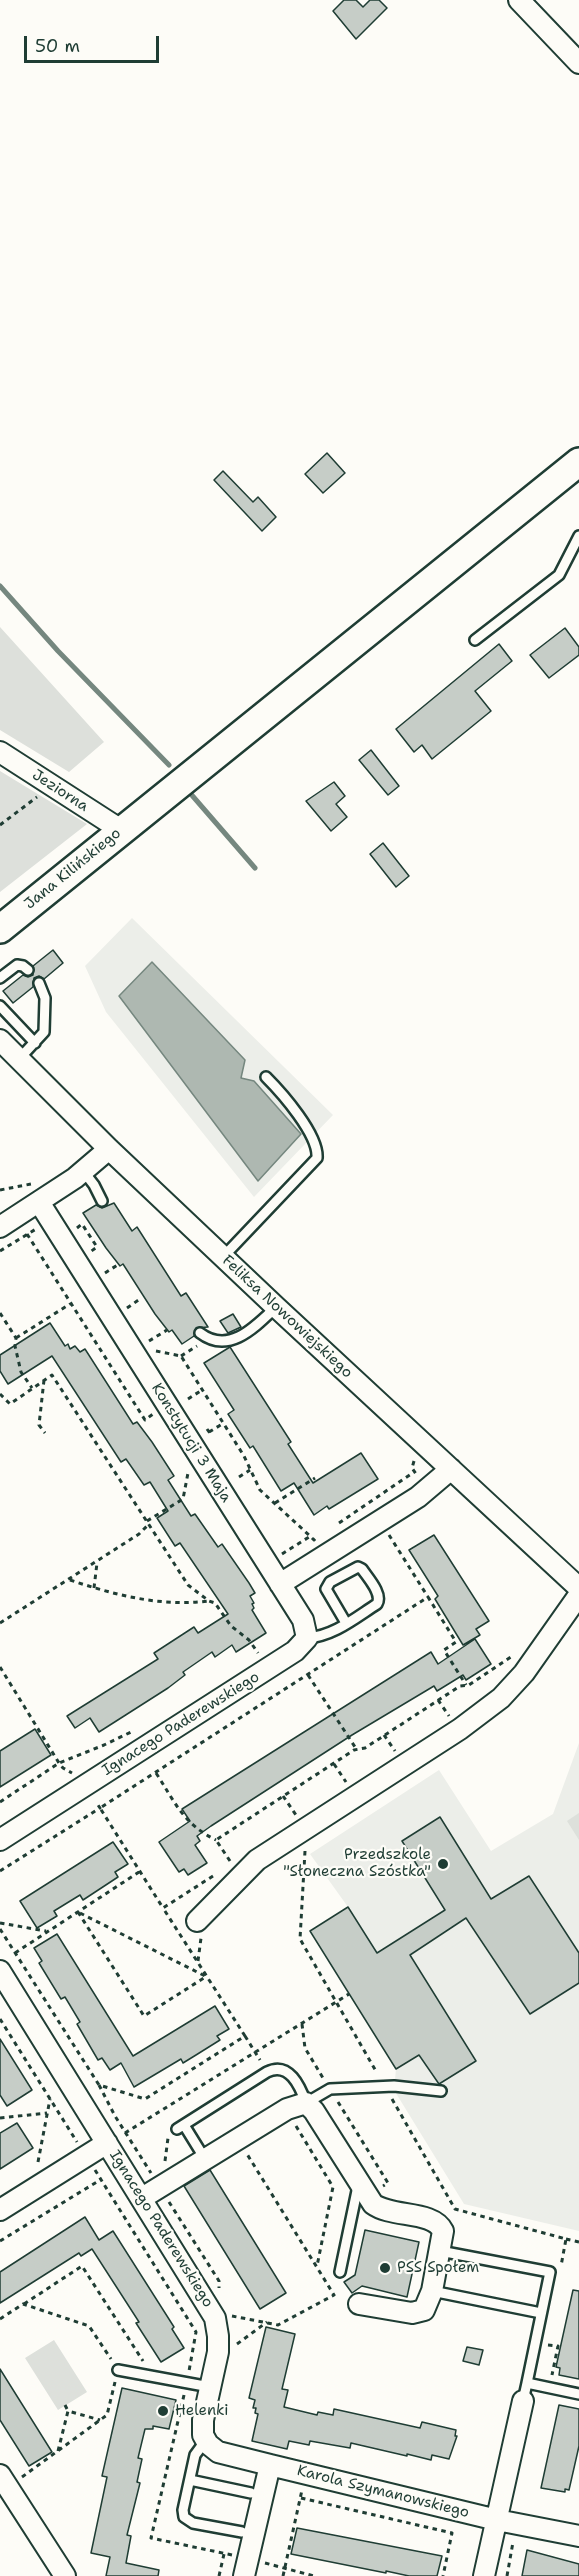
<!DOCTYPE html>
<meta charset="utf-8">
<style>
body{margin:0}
#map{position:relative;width:579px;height:2576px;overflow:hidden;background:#fdfcf7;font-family:"Shantell Sans",sans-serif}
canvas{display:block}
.scale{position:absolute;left:24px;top:36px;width:135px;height:27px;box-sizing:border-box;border:3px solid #1f3d34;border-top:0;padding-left:8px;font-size:18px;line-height:21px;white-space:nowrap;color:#1f3d34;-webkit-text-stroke:4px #fdfcf7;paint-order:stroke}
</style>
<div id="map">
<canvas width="579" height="2576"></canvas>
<div class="scale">50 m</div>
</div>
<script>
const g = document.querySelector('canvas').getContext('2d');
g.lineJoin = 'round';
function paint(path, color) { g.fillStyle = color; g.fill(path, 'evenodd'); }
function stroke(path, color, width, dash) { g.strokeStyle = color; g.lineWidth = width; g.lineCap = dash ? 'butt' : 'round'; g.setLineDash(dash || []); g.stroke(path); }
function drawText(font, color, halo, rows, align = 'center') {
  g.font = font + ' "Shantell Sans",sans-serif'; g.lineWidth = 4.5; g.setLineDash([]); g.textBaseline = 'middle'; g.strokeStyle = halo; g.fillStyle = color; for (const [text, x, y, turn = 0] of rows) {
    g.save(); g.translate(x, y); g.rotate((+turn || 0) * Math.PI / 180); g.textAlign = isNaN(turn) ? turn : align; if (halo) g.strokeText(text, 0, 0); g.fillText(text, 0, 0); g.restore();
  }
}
paint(new Path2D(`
 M132 918 333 1115 254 1197 106 1012 85 966Z
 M579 1743V2231L464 2204 394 2090 396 2069 310 1931 348 1907 310 1854 439 1770 491 1851 553 1814Z`), '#eceee9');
paint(new Path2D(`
 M0 627 104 742 69 772 0 730Z
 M0 771 87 824 0 892Z
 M579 1813V1840L567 1821Z
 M54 2340 87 2392 58 2410 25 2358Z`), '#dde0db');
const water = new Path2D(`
 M152 962 245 1060 241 1078 254 1081 301 1134 258 1181 119 996Z`);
paint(water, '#aeb8b1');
stroke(water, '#75877f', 1.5);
stroke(new Path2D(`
 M0 586 58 651 169 765
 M190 793 255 868`), '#75877f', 5);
const building = new Path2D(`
 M344 0H356L363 7 370 0H379L387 8 356 39 333 11Z
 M327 453 345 473 323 493 305 474Z
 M223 471 253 502 258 497 276 517 262 531 214 480Z
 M565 628 579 647V655L549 678 530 655Z
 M499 644 512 661 475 691 491 711 432 759 422 745 414 752 396 729Z
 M371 750 399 786 388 795 359 760Z
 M334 782 345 796 336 804 347 817 331 831 306 801Z
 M383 843 409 876 396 887 370 854Z
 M53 950 63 963 44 979 39 976 34 978 33 987 13 1003 3 991 23 975 28 977 33 975V966Z
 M114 1203 132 1231 137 1227 181 1296 186 1293 208 1327 196 1328 194 1336 182 1344 172 1330 169 1332 155 1314 123 1264 120 1266 106 1248 83 1213 96 1205 102 1208Z
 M233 1314 241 1327 228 1333 220 1321Z
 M50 1323 65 1346 68 1344 70 1349 75 1346 80 1352 85 1349 133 1424 137 1422 152 1442 174 1476 168 1480 191 1516 195 1514 218 1547 222 1544 249 1583 255 1593 250 1596 254 1603 252 1604 254 1608 252 1610 266 1633 236 1652 232 1645 215 1657 212 1652 183 1672 185 1675 168 1688 99 1732 90 1718 75 1728 67 1716 158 1659 154 1653 194 1627 198 1633 228 1614 180 1543 175 1546 157 1518 168 1511 150 1482 144 1485 126 1459 121 1462 52 1356 8 1384 0 1371V1355Z
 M230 1347 291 1442 288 1444 313 1483 361 1453 378 1479 329 1509 327 1506 314 1515 294 1483 281 1491 253 1446 250 1448 228 1414 234 1410 204 1363Z
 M434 1535 489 1621 476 1629 480 1635 463 1645 435 1599 438 1596 409 1550Z
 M475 1639 491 1664 466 1680 463 1675 437 1691 434 1686 352 1735 211 1826 197 1836 200 1841 195 1845 207 1863 188 1875 184 1869 179 1872 159 1842 190 1821 182 1809 431 1652 438 1664Z
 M35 1729 51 1755 0 1787V1751Z
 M440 1817 491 1899 529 1876 579 1953V1983L530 2014 466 1918 410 1955 476 2061 439 2084 419 2055 396 2069 310 1931 348 1907 377 1953 445 1910 402 1841Z
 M113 1842 128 1864 115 1872 118 1877 83 1900 80 1895 54 1911 57 1916 37 1928 20 1901Z
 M57 1934 133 2056 215 2006 229 2029 217 2036 220 2040 196 2055 183 2063 181 2059 134 2087 121 2063 110 2070 102 2058 98 2060 77 2024 80 2022 65 1997 61 1999 39 1963 42 1961 34 1948Z
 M0 2039 32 2090 7 2106 0 2095Z
 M17 2123 33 2148 0 2169V2133Z
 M210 2170 286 2293 260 2309 184 2186Z
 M85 2217 99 2240 113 2231 174 2327 172 2329 184 2348 161 2362 136 2323 139 2322 92 2249 81 2256 79 2253 0 2303V2272Z
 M365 2230 419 2242 407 2297 362 2286 352 2293 344 2282 355 2275Z
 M573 2290 579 2291V2379L559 2375 560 2368 556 2367Z
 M266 2327 295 2334 282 2389 288 2390 284 2407 317 2415 318 2412 333 2415 334 2409 420 2428 422 2422 456 2430 455 2436H457L449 2459 432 2455 431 2460 407 2454V2456L351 2443 350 2448 310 2441 309 2445 289 2441 287 2449 252 2441 258 2414 255 2413 256 2408H253L255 2400 249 2398Z
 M467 2347 483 2350 479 2365 463 2361Z
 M0 2369 52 2452 29 2466 0 2420Z
 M122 2388 176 2400 169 2429 153 2426V2429H145L138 2458 142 2459 137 2482 140 2483 127 2535 131 2536 126 2563 159 2570 158 2576H106L110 2557 91 2553 107 2477 102 2476Z
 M559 2405 579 2409V2446L569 2490 565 2489V2492L541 2488Z
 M297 2528 442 2556 437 2576H409L386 2571V2573L291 2554Z
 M527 2550 579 2564V2576H522Z`);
paint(building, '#c6cdc7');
stroke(building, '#1f3d34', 1.5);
const lane = new Path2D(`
 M475 640 559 575 579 536
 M0 978 17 965 23 966 28 970
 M0 1006 35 1043
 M19 1059 44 1032 45 998 39 983
 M84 1172 94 1185 102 1201
 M223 1257 317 1158C319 1135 282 1093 266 1077
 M200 1333C229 1355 255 1327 276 1307
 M307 1638C334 1636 355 1618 377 1604 383 1594 368 1578 362 1569L358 1567 330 1582 326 1589 346 1623
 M184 2125 205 2159
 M177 2129 267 2072C289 2061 300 2086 306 2103L330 2089 394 2086 441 2091
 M440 2251 550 2272 527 2383
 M340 2272 358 2186
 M432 2291 541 2313
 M118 2370 210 2387
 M523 2401 527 2383 579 2394
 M206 2440 195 2455 183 2510 184 2517 193 2523 242 2532
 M190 2480 251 2493`);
const street = new Path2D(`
 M519 0 579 63
 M0 752 121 830
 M0 1040 109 1149 276 1307 579 1588
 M0 1227 75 1178 109 1149
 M280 1584 418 1497 451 1469
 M0 1840 295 1651 307 1638 303 1620 39 1202
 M197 1921 257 1860 460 1729 501 1698 524 1673 579 1595
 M0 1971 215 2318 218 2336V2352L203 2420V2435L208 2444 218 2452 270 2465 244 2576
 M142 2198 287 2109 306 2103 314 2111 373 2204C392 2218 433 2210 443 2231L432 2291 424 2310 412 2313 359 2304
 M0 2210 107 2143
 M270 2465 497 2520 579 2536
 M0 2475 65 2576
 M484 2576 523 2401`);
const secondary = new Path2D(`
 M0 929 579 462`);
stroke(lane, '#1f3d34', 14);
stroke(street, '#1f3d34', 24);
stroke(secondary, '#1f3d34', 32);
stroke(new Path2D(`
 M0 825 37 797
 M0 1190 31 1184
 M77 1228 82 1224 97 1247 90 1252
 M27 1234 145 1420 153 1414
 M0 1251 36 1229
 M105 1273 119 1264
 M127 1308 140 1299
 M0 1313 16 1338 15 1346 21 1372 32 1388
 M16 1338 70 1304
 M149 1341 167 1330
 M156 1351 181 1356 244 1456 260 1490 310 1536 314 1540 316 1538
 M181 1356 197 1346
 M44 1380 39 1425 45 1433
 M0 1394 10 1404 52 1375 188 1585 209 1601 215 1603 231 1626 249 1640 258 1653
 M188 1399 202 1390
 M207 1429 212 1436
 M209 1432 224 1423
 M414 1461 412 1468 416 1474
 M239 1477 250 1470
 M275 1503 315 1478
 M147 1521 183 1499 188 1473
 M339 1523 414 1472
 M389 1535 428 1597
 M282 1554 309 1537
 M70 1580C115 1595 160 1607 209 1601
 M94 1588 97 1563
 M0 1623 139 1534 149 1524
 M0 1667 59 1763 63 1768 72 1773
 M308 1675 357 1750
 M438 1700 449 1716
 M384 1735 395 1751
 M334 1764 346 1782
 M156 1773C175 1802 183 1824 216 1840
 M283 1796 296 1815
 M0 1802 59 1763 104 1745 131 1732
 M305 1851 300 1939 377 2073
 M230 1861 216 1840 354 1750 365 1748 460 1686 469 1685 511 1657
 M0 1871 100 1808 96 1802
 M213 1876 163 1908 100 1808 428 1597 456 1642 444 1650 466 1685
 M78 1912 144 2016 207 1976
 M80 1913 205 1976
 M0 1923 46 1931
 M0 1929 99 2085 145 2099 245 2036 163 1908
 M15 1953 139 1872
 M198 1961 201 1938
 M0 2019 77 2142
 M302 2024 305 2048 323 2078
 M245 2036 260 2060
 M99 2085 115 2116 151 2173
 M392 2099 455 2209 566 2239 561 2266
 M338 2102 388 2183 383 2186
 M0 2118 47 2113
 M296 2126 333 2187 317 2266
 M125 2133 349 1994
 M165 2161 168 2138
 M38 2162 50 2099
 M95 2170 196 2332 189 2371
 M169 2202 219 2281V2288
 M566 2239 579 2242
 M0 2241 100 2180
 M24 2304 82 2266 143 2361
 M232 2316 278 2325 334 2295 247 2154
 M0 2319 23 2304 89 2326 111 2359
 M237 2344 267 2322
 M548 2345 558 2346 552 2375
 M184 2395 151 2538 232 2555
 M65 2405 68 2411
 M58 2451 68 2411 100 2420
 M22 2477 107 2415 115 2382
 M301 2498 452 2533 443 2576
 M265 2563 314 2576
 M219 2576 224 2554
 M283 2576 302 2490
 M507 2576 513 2542`), '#1f3d34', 3, [4.5, 4.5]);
stroke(lane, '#fdfcf7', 9);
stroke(street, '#fdfcf7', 20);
stroke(secondary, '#fdfcf7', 27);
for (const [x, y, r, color] of [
 [443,1864,6,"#1f3d34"],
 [385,2268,6,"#1f3d34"],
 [163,2411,6,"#1f3d34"]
]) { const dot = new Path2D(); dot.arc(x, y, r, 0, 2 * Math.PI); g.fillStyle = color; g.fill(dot); stroke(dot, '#fdfcf7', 2); }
drawText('15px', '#1f3d34', '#fdfcf7', [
 ["Jeziorna",60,791,33],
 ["Jana Kilińskiego",73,869,-39],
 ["Feliksa Nowowiejskiego",287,1317,43],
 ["Konstytucji 3 Maja",191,1443,58],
 ["Ignacego Paderewskiego",181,1724,-32],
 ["Ignacego Paderewskiego",161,2229,58],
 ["Karola Szymanowskiego",383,2492,14]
]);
drawText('15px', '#1f3d34', '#fdfcf7', [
 ["Przedszkole",431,1855,"right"],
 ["\"Słoneczna Szóstka\"",431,1872,"right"],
 ["PSS Społem",397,2268],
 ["Helenki",175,2411]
], 'left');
</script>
